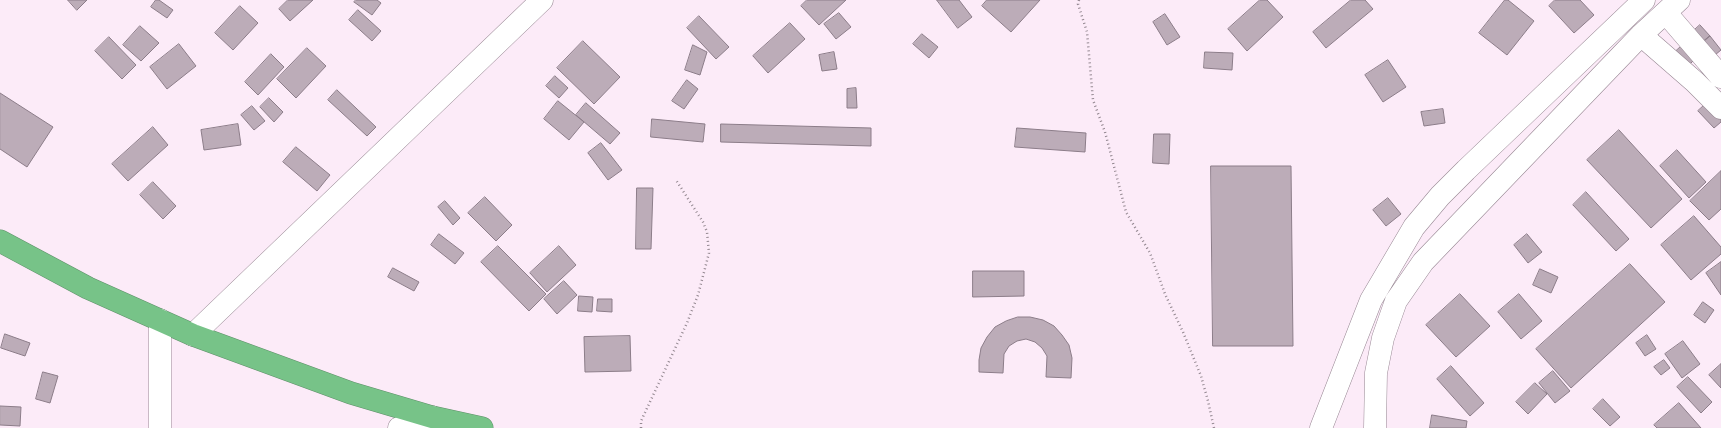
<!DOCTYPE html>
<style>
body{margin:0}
canvas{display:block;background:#fcebf8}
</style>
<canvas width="1721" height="428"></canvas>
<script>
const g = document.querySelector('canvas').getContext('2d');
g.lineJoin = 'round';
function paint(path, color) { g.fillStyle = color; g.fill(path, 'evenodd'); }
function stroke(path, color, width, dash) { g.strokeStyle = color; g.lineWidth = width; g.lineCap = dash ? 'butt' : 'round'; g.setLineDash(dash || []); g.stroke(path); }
const building = new Path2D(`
 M68 0H87L77 10Z
 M156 0H159L173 10 167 18 151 7Z
 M288 0H313L290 21 279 9Z
 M356 0H377L381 3 372 15 354 2Z
 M807 0H846L819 25 801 6Z
 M937 0H959L972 17 958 28Z
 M987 0H1040L1011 32 982 6Z
 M1260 0H1267L1283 17 1247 51 1228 29Z
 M1351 0H1365L1373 9 1326 48 1313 32Z
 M1505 0H1508L1534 21 1507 55 1479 33Z
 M1555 0H1580L1594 15 1574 33 1549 6Z
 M240 6 258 23 233 50 215 33Z
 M358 10 381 31 372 41 349 20Z
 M839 13 851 27 836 39 824 24Z
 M1165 14 1180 37 1167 45 1153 22Z
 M699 16 729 47 716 59 687 28Z
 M790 23 805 39 768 73 753 56Z
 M1700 25 1710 36 1697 47 1687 37Z
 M140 26 159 43 141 61 123 45Z
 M922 34 938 47 929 58 913 44Z
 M1710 36 1721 50 1709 60 1697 47Z
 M109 37 136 65 122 79 95 51Z
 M583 41 620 77 594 104 557 68Z
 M1687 41 1699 55 1687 67 1674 53Z
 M179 44 196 66 167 89 150 67Z
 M693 45 707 52 700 75 685 70Z
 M307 48 326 66 296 98 277 79Z
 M834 52 837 69 822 71 819 55Z
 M1205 52 1233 53 1232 70 1204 68Z
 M271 54 284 67 258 95 245 82Z
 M1388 60 1406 87 1383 102 1365 75Z
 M555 76 568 88 559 98 546 86Z
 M687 80 698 89 684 109 672 101Z
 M856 88 857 108H847V89Z
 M337 90 376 127 367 136 328 100Z
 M0 93 53 127 27 167 0 149Z
 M269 98 283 112 274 122 260 107Z
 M558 101 584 122 569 140 544 119Z
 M1709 101 1721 114V122L1714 128 1698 111Z
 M586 103 620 133 610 144 576 115Z
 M252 106 265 121 254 130 241 115Z
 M1443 109 1445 123 1424 126 1421 112Z
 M652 119 705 124 703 142 651 137Z
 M238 124 241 145 204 150 201 130Z
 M721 124 871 128V146L721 142Z
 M153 127 168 145 128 181 112 164Z
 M1017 128 1086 133 1085 152 1015 147Z
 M1619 130 1682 199 1651 228 1587 160Z
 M1154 134H1170L1169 164 1153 163Z
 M601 143 622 170 608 180 588 153Z
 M296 147 330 175 317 191 283 162Z
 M1677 150 1706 182 1689 198 1660 166Z
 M1211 166H1291L1293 346H1213Z
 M1721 171V209L1709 220 1690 201Z
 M153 182 176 206 163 219 140 195Z
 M637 188H653L651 249H636Z
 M1586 192 1629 239 1616 251 1573 205Z
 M485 197 512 225 496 241 468 213Z
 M1388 198 1401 214 1386 226 1373 210Z
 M445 201 460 218 453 225 438 207Z
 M1694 216 1721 247V254L1691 280 1661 245Z
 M439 234 464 253 455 264 431 245Z
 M1527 234 1542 252 1528 263 1514 245Z
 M498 246 546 294 529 311 481 262Z
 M559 246 576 265 547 292 530 273Z
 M1721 262V295L1706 273Z
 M1630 264 1665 302 1571 388 1536 349Z
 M393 268 419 282 414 291 388 277Z
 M1540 269 1558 277 1551 293 1533 285Z
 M973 271H1024V296L973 297Z
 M564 281 577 295 557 314 544 299Z
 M1460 294 1490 326 1456 357 1426 325Z
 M1519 294 1542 321 1521 339 1498 312Z
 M579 296 593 297 592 312 578 311Z
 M598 299H612V312L597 311Z
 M1703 302 1714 310 1705 323 1694 315Z
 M1018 317H1030L1043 320 1054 326 1062 335 1069 345 1072 358 1071 378 1046 377 1047 356 1042 348 1035 342 1026 339 1017 341 1009 346 1004 354 1003 373 979 372V360L981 348 987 337 995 327 1006 321Z
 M5 334 30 343 25 356 1 348Z
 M1647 335 1656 349 1645 356 1636 343Z
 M630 336 631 371 585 372 584 337Z
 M1683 341 1700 364 1682 378 1665 354Z
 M1664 360 1670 368 1661 375 1654 367Z
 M1721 364V388L1709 375Z
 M1451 366 1484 403 1470 416 1437 379Z
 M1553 371 1570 391 1555 403 1539 383Z
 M43 372 58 376 50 403 36 399Z
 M1688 377 1712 402 1701 413 1677 387Z
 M1535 383 1547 394 1528 414 1516 402Z
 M1603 399 1620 417 1610 426 1593 409Z
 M1679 403 1701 428H1657L1654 425Z
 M0 406 21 407 20 426 0 425Z
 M1432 415 1467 421 1466 428H1430Z`);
paint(building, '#bcacb8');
stroke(building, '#8c7d89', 1);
const minor = new Path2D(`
 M1666 13 1721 77
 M1641 35 1695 82 1721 108
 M160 320V428
 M193 335 542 0
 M399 428 432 417
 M1321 428 1371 300 1414 227 1440 196 1466 170 1644 0
 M1375 428 1376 373 1383 338 1396 301 1423 262 1641 35 1679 0`);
const highway = new Path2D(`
 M0 241 88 288 193 335 351 393 432 417 482 428`);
stroke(minor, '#978793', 23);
stroke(highway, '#61906b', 23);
stroke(new Path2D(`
 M1079 0 1078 4 1087 32 1093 100 1105 132 1126 212 1150 253 1165 294 1183 332 1201 376 1208 401 1214 428
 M641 428V421L687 323 698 295 709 253 707 232 703 222 676 180`), '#958992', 2.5, [1, 3]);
stroke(minor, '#fff', 22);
stroke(highway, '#77c388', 22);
</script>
